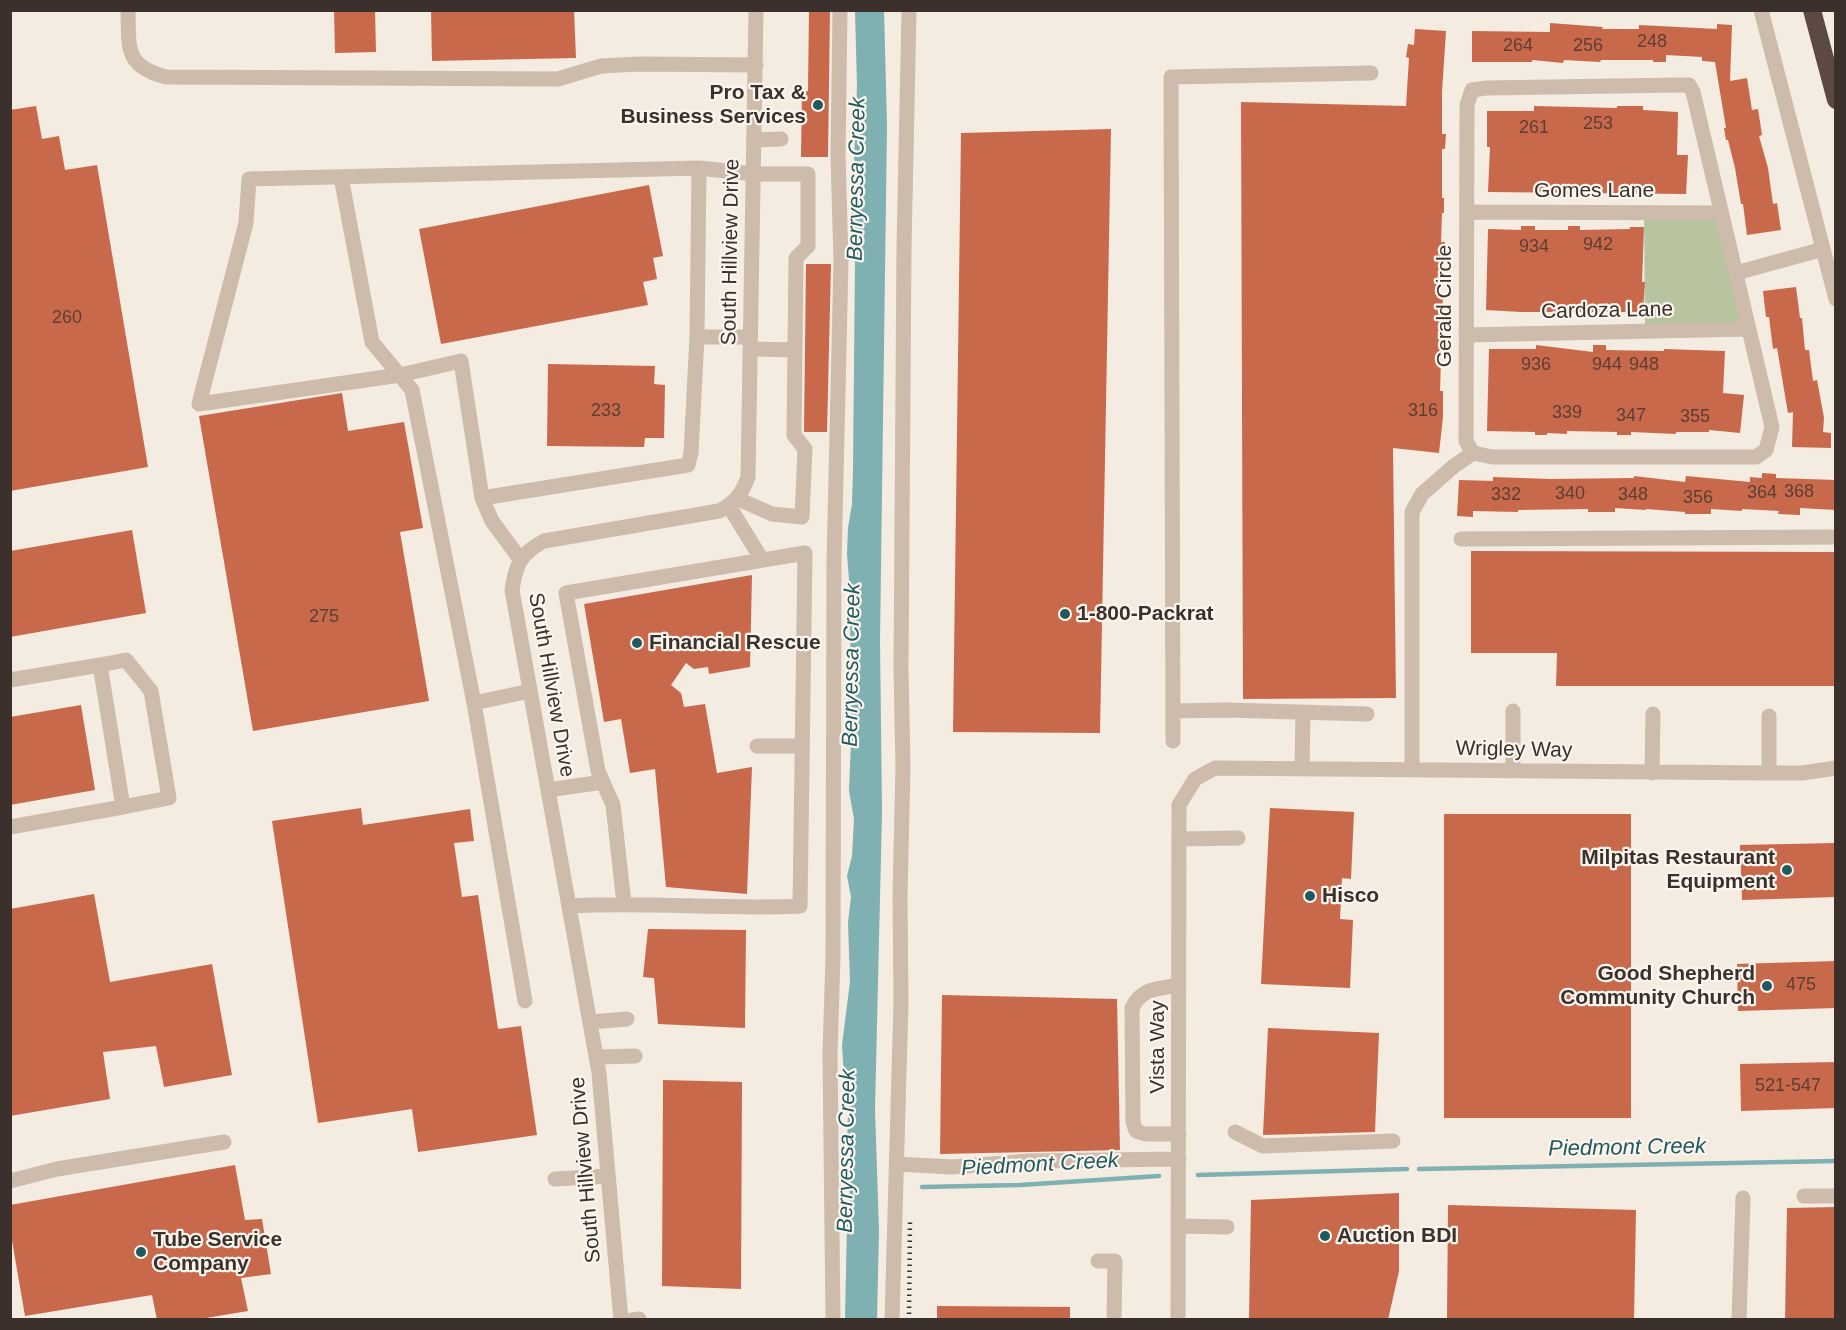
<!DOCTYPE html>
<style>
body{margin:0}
#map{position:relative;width:1846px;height:1330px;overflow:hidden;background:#f4ebe1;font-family:Arial,sans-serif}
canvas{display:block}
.frame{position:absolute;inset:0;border:12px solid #3b302b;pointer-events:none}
</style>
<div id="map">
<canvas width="1846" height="1330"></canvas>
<div class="frame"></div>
</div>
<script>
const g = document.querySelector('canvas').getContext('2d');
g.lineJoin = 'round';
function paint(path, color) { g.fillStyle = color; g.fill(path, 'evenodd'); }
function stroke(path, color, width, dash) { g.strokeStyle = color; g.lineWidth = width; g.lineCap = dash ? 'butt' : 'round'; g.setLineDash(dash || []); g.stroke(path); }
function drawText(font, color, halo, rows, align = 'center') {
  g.font = font + ' Arial,sans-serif'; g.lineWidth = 4.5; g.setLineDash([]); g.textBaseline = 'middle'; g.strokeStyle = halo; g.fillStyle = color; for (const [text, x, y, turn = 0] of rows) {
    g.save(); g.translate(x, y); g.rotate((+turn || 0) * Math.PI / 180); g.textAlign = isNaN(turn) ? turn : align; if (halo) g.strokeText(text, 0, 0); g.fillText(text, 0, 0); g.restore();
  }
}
paint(new Path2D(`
 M1644 213H1721L1749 329 1645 331Z`), '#b8c4a0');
paint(new Path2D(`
 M884 10 887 125 880 640 882 813 875 1109 879 1231 877 1319 845 1320 847 1220 850 1202 847 1150 848 1110 845 1092 842 1045 850 982 848 922 851 897 847 876 852 856 854 819 849 791 851 742 850 593 847 554 848 528 852 504 853 470 855 260 851 236 857 86 855 11Z`), '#7fb0b2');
stroke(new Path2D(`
 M1419 1169 1836 1161
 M1198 1175 1407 1169
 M922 1187 1020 1185 1159 1176`), '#7fb0b2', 4.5);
paint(new Path2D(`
 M334 10H375L376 52 335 53Z
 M431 10H574L576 58 432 61Z
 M809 10H830L828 157H801L802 91H808Z
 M1550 23 1603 27 1602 29H1639V25L1717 29V24L1732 25 1730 81 1747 78 1752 110 1758 109 1762 135 1759 136 1768 168 1773 204 1777 203 1781 230 1747 235 1743 204H1741L1735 168 1728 140H1726L1724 128H1726L1715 62 1702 61V57L1666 55V62H1653V60H1601L1600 62 1564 60 1563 63 1532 60V62H1472V31L1550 32Z
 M1415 29 1446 31 1442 92V134H1446L1445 149H1442V198H1444V213H1442L1441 242H1445L1440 294H1443L1440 391H1443V417L1439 453 1393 448 1396 698 1243 699 1241 102 1406 106 1409 58 1406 57 1408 44 1414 45Z
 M36 106 42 139 59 136 65 170 97 165 148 467 10 491V110Z
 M1534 106 1617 108V106H1643V110L1678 112 1677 155H1688L1686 194 1488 192 1490 147H1487V111H1534Z
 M1111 129 1100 733 953 732 961 133Z
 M649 185 663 256 653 258 657 279 643 282 648 305 441 344 419 229Z
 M1521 226H1535V230H1568V226H1580V230L1630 229V227H1644L1642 282H1645L1643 312H1521L1486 310 1488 229 1521 230Z
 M806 264H831L827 432H804Z
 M1796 287 1800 318H1802L1805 350H1809L1813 381 1817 380 1824 418 1823 432 1831 433V448L1792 447 1793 412 1788 413 1777 348 1773 349 1769 317H1766L1763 291Z
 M1536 345 1593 352V345H1606V350L1664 351V349L1725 351 1723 393 1744 395 1740 433 1709 430V432H1676V434L1631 432V435H1617V432L1567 431V434L1547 433V435H1535V432L1487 431 1489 349H1536Z
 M548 364 655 366 654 384 665 385 664 438H645L644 447 547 446Z
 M342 393 348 431 404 422 423 528 400 532 429 701 253 731 199 416Z
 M1762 473 1776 474V478L1836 480V510L1800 508V515L1778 514 1779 511 1742 509V511L1711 509V514H1685V512L1646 509V510L1615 508V512H1588V509L1518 510V512L1473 511V517L1457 516 1459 480 1493 481V477L1551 479 1634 478V476L1685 482 1686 476 1750 482V477L1762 478Z
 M132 530 146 613 10 637V551Z
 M1471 551 1836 552V686H1556L1557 653H1471Z
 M752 575 750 667 709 674 708 667 694 669 686 663 671 685 681 693 684 707 705 704 717 773 752 767 747 894 666 887 655 769 630 773 621 719 604 722 584 604Z
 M81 705 95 790 10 805V717Z
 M361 808 363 825 470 809 474 841 454 843 462 897 478 895 498 1029 521 1026 537 1135 418 1152 412 1109 318 1123 272 821Z
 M1270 808 1354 812 1351 879 1342 878 1340 919 1353 920 1350 988 1261 984Z
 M1444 814H1631V1118H1444Z
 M1836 843V897L1742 900 1740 845Z
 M94 894 110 982 212 964 232 1075 164 1087 156 1046 103 1052 110 1099 10 1116V909Z
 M648 929 746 930 745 1028 658 1024 654 978 643 977Z
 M1836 961V1008L1738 1011 1737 964Z
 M942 995 1117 999 1120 1150 940 1154Z
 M1268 1028 1379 1033 1375 1132 1263 1135Z
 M1836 1062V1108L1741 1111 1740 1064Z
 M663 1080 742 1082 741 1289 662 1286Z
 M235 1165 245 1220 262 1219 271 1274 241 1278 248 1311 194 1320H157L152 1295 25 1316 10 1229V1205Z
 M1399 1193V1271L1388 1320 1249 1319 1251 1200Z
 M1448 1205 1636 1210 1634 1320H1447Z
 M1836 1207V1320H1785L1787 1208Z
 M937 1306 1070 1307V1320H937Z`), '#c8694b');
stroke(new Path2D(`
 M128 10C129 47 124 66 166 77L558 79 601 66 639 64 756 65
 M1761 10 1836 299
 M1680 85H1689L1693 92 1772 427 1766 450 1756 457H1492L1473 453 1466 441 1467 105 1472 90 1486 88Z
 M754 140 781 139
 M341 177 372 342 412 390 474 703 525 1001
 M1467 212 1721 213
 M1736 273 1823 249
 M1466 335 1749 329
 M697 337H750
 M750 349 795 350
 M482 498 688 465 691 453 697 337 699 168
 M729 506 762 560
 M1461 539 1836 537
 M520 559 492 521 482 498 461 361 400 375 199 404 246 223 249 179 699 168 754 174H808V246L796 258 794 435 805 449 802 517 772 514 738 499
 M100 665 126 660 151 691 169 798 123 807
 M10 680 100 665 123 807 10 827
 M474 703 530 691
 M1173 711 1226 710 1367 714
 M1173 741 1171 77 1371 73
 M757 746H802
 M1302 769 1303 712
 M1412 770V512L1422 494 1454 466 1473 453
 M1513 770V711
 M1652 773 1653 714
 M1769 773V716
 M548 790 603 782
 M1179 839 1238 838
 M569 906C646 901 723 910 800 906L805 553 566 593 598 771 613 805 624 903
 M590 1022 627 1019
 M597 1057 635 1056
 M1235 1132 1263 1146 1393 1141
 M1179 1134H1145L1136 1131 1133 1122 1132 1008C1142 987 1159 989 1179 985
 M897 1164 952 1167 1029 1161 1179 1159
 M555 1179 608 1176
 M10 1181 57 1169 224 1142
 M1804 1196H1836
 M1178 1226 1227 1227
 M1098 1261H1115L1114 1320
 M621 1320 599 1073 512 590C516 564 520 554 544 541L719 511C735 503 742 494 748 477L756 10
 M632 1320 639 1319
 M833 1320 830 1053 833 957 834 563 841 261 838 156 840 10
 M892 1320 901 1003 900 896 903 768 901 668 904 248 909 10
 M1178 1320 1179 805 1195 779 1215 768 1769 773H1802L1836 768
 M1739 1320 1743 1198`), '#cdbbac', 15);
stroke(new Path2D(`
 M1812 10 1836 100`), '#5c4a42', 18);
stroke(new Path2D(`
 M909 1320 910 1221`), '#3b302b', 4.5, [1.5, 4.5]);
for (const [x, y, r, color] of [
 [818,105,6,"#1f5a5e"],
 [1065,614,6,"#1f5a5e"],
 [637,643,6,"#1f5a5e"],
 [1787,870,6,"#1f5a5e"],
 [1310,896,6,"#1f5a5e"],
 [1767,986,6,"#1f5a5e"],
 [1325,1236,6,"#1f5a5e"],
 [141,1252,6,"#1f5a5e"]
]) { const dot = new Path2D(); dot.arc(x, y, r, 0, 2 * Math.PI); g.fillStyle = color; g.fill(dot); stroke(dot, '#fbf5ee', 2); }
drawText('18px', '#5e3e33', null, [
 ["248",1652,42],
 ["264",1518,46],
 ["256",1588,46],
 ["253",1598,124],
 ["261",1534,128],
 ["942",1598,245],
 ["934",1534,247],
 ["260",67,318],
 ["936",1536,365],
 ["944",1607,365],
 ["948",1644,365],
 ["233",606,411],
 ["316",1423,411],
 ["339",1567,413],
 ["347",1631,416],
 ["355",1695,417],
 ["368",1799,492],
 ["364",1762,493],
 ["340",1570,494],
 ["332",1506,495],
 ["348",1633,495],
 ["356",1698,498],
 ["275",324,617],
 ["475",1801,985],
 ["521-547",1788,1086]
]);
drawText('bold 21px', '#3b302b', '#fbf5ee', [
 ["Pro Tax &",806,93,"right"],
 ["Business Services",806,117,"right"],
 ["1-800-Packrat",1077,614],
 ["Financial Rescue",649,643],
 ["Milpitas Restaurant",1775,858,"right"],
 ["Equipment",1775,882,"right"],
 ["Hisco",1322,896],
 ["Good Shepherd",1755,974,"right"],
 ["Community Church",1755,998,"right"],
 ["Auction BDI",1337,1236],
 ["Tube Service",153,1240],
 ["Company",153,1264]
], 'left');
drawText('21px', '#3b302b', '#fbf5ee', [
 ["Gomes Lane",1594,191],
 ["South Hillview Drive",731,252,-89],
 ["Gerald Circle",1445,306,-90],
 ["Cardoza Lane",1607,311,-1],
 ["South Hillview Drive",551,685,80],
 ["Wrigley Way",1514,750,1],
 ["Vista Way",1158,1047,-90],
 ["South Hillview Drive",586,1170,-95]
]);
drawText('italic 22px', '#1f5a5e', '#fbf5ee', [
 ["Berryessa Creek",857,179,-89],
 ["Berryessa Creek",852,665,-89],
 ["Piedmont Creek",1627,1148,-1],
 ["Berryessa Creek",847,1151,-89],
 ["Piedmont Creek",1040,1165,-3]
]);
</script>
